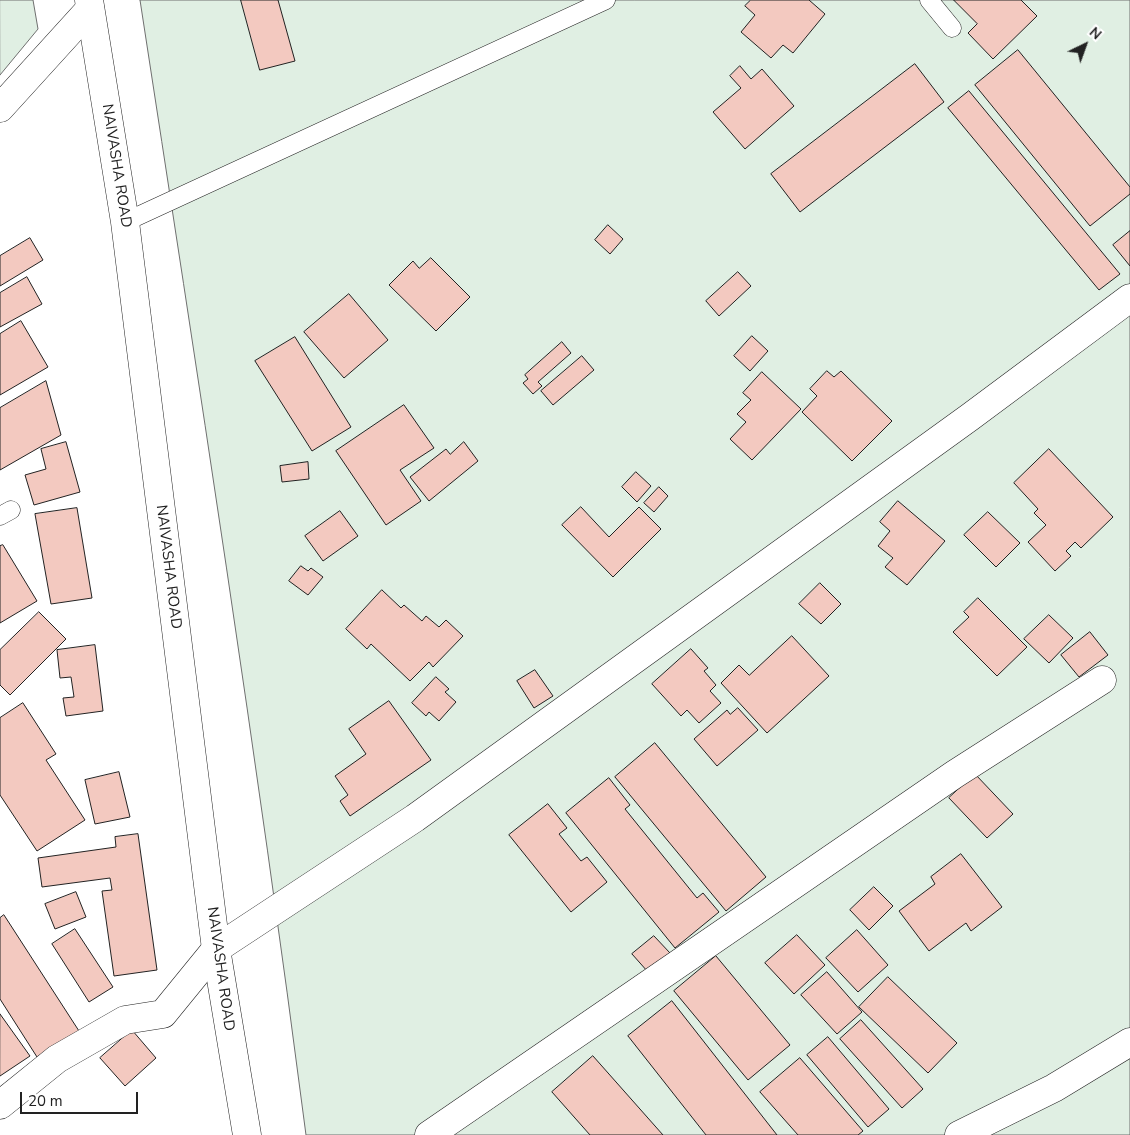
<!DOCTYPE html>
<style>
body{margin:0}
#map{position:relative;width:1130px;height:1135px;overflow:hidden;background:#fff;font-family:"Nunito Sans",sans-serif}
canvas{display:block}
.north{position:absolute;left:1060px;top:20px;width:50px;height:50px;-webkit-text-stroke:4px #fff;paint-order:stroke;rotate:42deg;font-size:14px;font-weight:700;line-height:20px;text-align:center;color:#222}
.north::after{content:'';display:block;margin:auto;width:18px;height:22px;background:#222;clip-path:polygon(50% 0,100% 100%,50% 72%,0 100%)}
.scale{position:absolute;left:20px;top:1092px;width:118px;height:22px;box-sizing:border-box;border:2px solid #222;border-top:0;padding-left:6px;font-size:15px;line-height:18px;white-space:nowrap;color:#222;-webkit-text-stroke:4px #fff;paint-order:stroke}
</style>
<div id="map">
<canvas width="1130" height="1135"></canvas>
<div class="north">N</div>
<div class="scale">20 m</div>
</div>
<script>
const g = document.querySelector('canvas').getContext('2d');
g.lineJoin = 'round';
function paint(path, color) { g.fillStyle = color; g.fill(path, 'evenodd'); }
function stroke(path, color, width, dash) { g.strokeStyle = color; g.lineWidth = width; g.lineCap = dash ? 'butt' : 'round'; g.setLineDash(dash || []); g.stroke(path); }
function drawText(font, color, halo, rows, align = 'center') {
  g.font = font + ' "Nunito Sans",sans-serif'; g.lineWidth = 4; g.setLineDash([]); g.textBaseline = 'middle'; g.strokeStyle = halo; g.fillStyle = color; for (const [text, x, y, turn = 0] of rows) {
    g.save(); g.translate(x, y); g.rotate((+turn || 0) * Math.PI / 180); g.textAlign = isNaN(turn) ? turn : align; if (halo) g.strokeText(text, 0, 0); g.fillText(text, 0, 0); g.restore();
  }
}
const green = new Path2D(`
 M0 0H33L38 29 0 75Z
 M140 0H1130V1135H306C257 756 198 378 140 0Z`);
paint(green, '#e0efe3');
stroke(green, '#6f6f6f', 1);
const building = new Path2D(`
 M241 0H278L295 61 260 70Z
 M751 0H809L825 14 793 53 783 45 771 58 741 32 755 15 745 6Z
 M954 0H1021L1037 16 993 59 968 33 977 24Z
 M1018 50 1130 187V194L1090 226 975 85Z
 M915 64 944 102 800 212 771 174Z
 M740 66 751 79 762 69 794 106 745 149 713 112 741 88 730 76Z
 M969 91 1120 274 1099 290 948 108Z
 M608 225 623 239 610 254 595 240Z
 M1130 231V266L1113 245Z
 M30 238 43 260 0 286V256Z
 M431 258 470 297 436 331 389 285 413 261 419 268Z
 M738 272 751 286 719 316 706 301Z
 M27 277 42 304 0 327V293Z
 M349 294 388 340 344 378 304 332Z
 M21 321 48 367 0 395V334Z
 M752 336 768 351 750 371 734 356Z
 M295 337 351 427 312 451 255 361Z
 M562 342 571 353 538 382 542 386 533 394 523 383 528 379 525 375Z
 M582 356 594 370 553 405 541 391Z
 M827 371 834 377 841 371 892 421 852 461 802 412 817 396 810 389Z
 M762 372 801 409 752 460 730 439 746 422 737 414 751 400 743 393Z
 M46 381 61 435 0 470V408Z
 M404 405 434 448 400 470 421 501 386 525 336 451Z
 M66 442 80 492 34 505 25 475 46 469 41 449Z
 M464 442 478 461 429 501 410 477 446 449 450 454Z
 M1049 449 1113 517 1081 548 1075 542 1066 551 1071 556 1055 571 1028 542 1046 525 1034 513 1038 509 1014 483Z
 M308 462 309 479 282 482 280 466Z
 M636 472 651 486 637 502 622 487Z
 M659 487 668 496 654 512 644 503Z
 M898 501 945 541 907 585 885 567 893 558 878 546 890 531 880 522Z
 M581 507 609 537 639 507 661 529 613 577 562 525Z
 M77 508 92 598 51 604 35 514Z
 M340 511 358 536 323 561 305 536Z
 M988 512 1020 543 996 567 964 535Z
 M3 545 37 601 0 623V546Z
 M301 566 308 571 311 568 323 577 308 595 289 581Z
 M820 583 841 604 821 624 799 604Z
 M382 590 401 608 404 605 422 621 426 616 439 627 446 620 463 636 433 667 429 662 410 681 371 644 367 649 346 629Z
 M978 598 1027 647 997 676 953 632 969 617 964 612Z
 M39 612 66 639 10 695 0 685V650Z
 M1049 615 1073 638 1049 663 1024 639Z
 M1090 632 1108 655 1079 677 1061 655Z
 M792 636 829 676 767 733 721 683 739 665 749 675Z
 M95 645 103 711 66 716 63 698 74 697 71 677 60 678 57 650Z
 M691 649 708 668 704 671 716 685 710 691 721 703 699 723 687 710 681 716 652 684Z
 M535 670 553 696 534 708 517 681Z
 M436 677 449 689 445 692 456 702 439 721 429 712 426 716 412 703Z
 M389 701 431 760 350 816 340 801 348 795 335 776 366 754 349 729Z
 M23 703 56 754 46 760 85 820 37 851 0 795V718Z
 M738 708 758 730 717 766 694 739 727 710 730 714Z
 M655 743 766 877 726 911 615 777Z
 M119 772 130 817 95 824 85 780Z
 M975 774 1013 814 987 838 949 798Z
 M609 778 630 805 625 809 697 898 703 893 719 912 675 948 566 813Z
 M548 804 567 828 559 834 581 861 587 857 607 882 571 912 509 835Z
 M138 834 157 970 114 976 102 891 112 890 110 878 42 887 38 858 116 847 115 837Z
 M961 854 1002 907 971 931 966 923 929 951 899 911 935 884 931 877Z
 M874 887 893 906 869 930 850 910Z
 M76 892 86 917 55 929 45 904Z
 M4 915 79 1031 37 1057 0 999V918Z
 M75 929 113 987 89 1002 52 944Z
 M857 930 888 965 858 992 826 958Z
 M797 935 825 965 794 994 765 963Z
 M654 936 670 953 648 972 632 954Z
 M716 956 790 1045 748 1080 674 991Z
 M827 972 862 1012 837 1034 801 995Z
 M888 977 957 1043 928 1073 859 1007Z
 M672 1001 777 1135H706L628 1036Z
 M0 1014 30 1056 0 1076Z
 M861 1020 923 1089 902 1108 840 1039Z
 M132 1030 156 1058 125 1086 100 1058Z
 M828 1037 889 1109 868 1127 807 1055Z
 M593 1056 663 1135H590L552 1092Z
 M800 1058 863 1131 858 1135H798L760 1092Z`);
paint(building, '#f3c9c0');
stroke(building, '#222', 1);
const service = new Path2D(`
 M929 0 952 28
 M125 222 606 0
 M0 516 11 510`);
const minor = new Path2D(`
 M0 108 90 9
 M0 1105 57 1059 125 1020 163 1014 216 949 415 818 970 417 1130 298
 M429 1135 955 774 1102 680
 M959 1135 1054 1088 1130 1042`);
const secondary = new Path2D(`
 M89 0 125 222 216 949 247 1135`);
stroke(service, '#222', 19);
stroke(minor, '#222', 29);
stroke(secondary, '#222', 29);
stroke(service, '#fff', 18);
stroke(minor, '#fff', 28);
stroke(secondary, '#fff', 28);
drawText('15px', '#222', '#fff', [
 ["NAIVASHA ROAD",116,166,81],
 ["NAIVASHA ROAD",168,567,83],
 ["NAIVASHA ROAD",220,969,82]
]);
</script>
